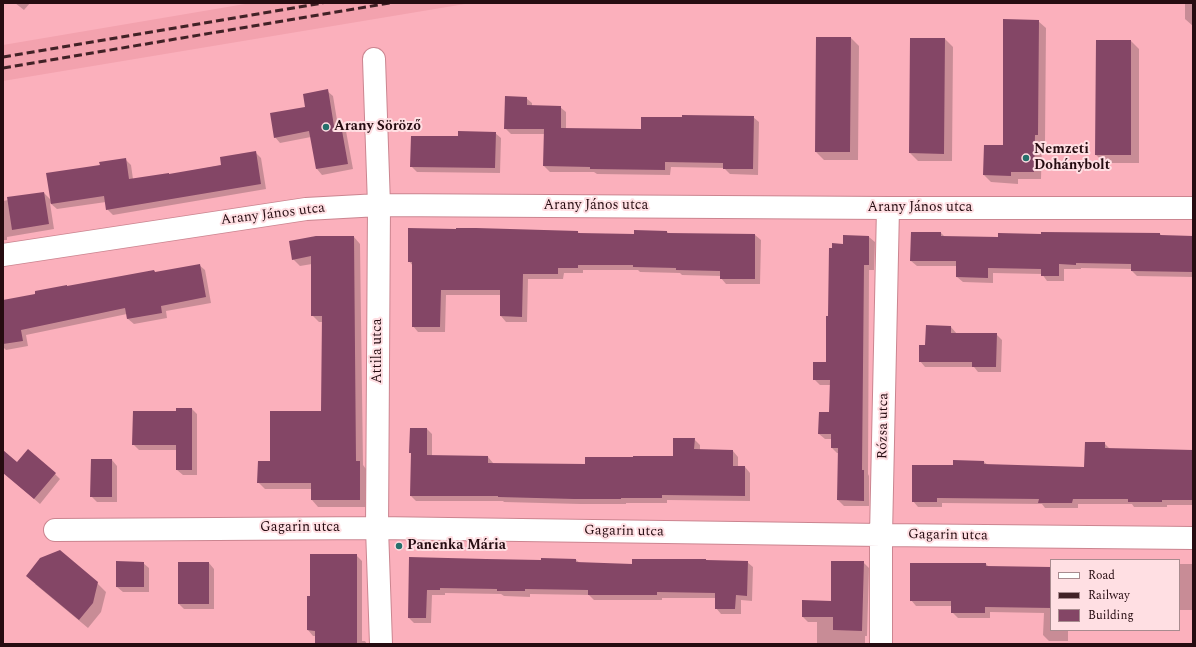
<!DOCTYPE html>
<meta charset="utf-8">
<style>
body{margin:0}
#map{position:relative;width:1196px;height:647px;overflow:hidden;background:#fbb0bc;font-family:Spectral,serif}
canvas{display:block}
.frame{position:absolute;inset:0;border:4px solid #260c11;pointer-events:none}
.legend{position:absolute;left:1050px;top:559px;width:130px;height:72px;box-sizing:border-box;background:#ffdfe3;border:1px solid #a88b8f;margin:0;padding:5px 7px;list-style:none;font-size:12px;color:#260c11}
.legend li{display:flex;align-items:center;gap:8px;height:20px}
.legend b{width:20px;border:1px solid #a88b8f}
</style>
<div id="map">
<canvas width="1196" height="647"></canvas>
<div class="frame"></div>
<ul class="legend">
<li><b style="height:5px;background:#fff"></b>Road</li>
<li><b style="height:5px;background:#412126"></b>Railway</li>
<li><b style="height:11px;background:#844666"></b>Building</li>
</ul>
</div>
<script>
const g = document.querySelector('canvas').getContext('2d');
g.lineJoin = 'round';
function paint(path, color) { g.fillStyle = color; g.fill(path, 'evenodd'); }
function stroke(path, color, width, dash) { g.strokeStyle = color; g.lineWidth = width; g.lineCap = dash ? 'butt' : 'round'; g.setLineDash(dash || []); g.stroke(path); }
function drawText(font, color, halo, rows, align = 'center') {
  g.font = font + ' Spectral,serif'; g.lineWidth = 4; g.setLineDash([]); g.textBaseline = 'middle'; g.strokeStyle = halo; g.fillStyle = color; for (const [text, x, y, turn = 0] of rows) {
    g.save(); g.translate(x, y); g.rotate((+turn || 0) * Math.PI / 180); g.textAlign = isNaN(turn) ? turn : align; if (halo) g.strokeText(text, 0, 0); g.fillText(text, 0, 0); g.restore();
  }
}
paint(new Path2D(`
 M251 3H471L3 81V45Z`), '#f3a2ae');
paint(new Path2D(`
 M15 3H30L24 10Z
 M1185 3H1193V26L1185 19Z
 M1038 21 1046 28 1045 142H1042L1041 179H1018V184L991 182 984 175 1004 146Z
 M851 38 859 46 858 160H824L816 152Z
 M945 39 953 47 952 161H918L910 153Z
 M1097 41H1131L1139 49V163H1105L1096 155Z
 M327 91 333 96 338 126H341L346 131 353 169 322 175 317 169 311 137 280 143 275 137 306 108Z
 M526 98 532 103V106L560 107 566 112V129L642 130 753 117 759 122 758 175 730 174 724 168 671 167 670 175 597 174 594 172H550L544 166 545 134H511L505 128Z
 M495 133 501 138 500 173 417 172 411 166 459 137Z
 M255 152 261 158 266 189 113 215 107 209 106 202 57 209 50 203 54 229 7 237V240H3V201L44 193 51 200 101 166 125 159 131 165 133 179 169 175 222 165Z
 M635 231 667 232 670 234 755 235 761 240 760 284H726L721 278V276L682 275 680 273 640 272 638 270H583V273H564L563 279H528L527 322H506L501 316V295H446L445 332H418L413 326V266L409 261 578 232 579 234 635 235Z
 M941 233 945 237 999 238 1160 234 1162 236 1193 237V277L1137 276 1132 271V269L1081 268V269H1064V281H1047L1042 274 993 273V283L963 282 957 277V266H917L911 261Z
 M844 236 869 237 875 242 874 270H869L868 474 869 476V506H844L838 500 839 453H837L832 448V439H825L819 434 830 413 831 385H820L814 379 827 363 829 317 844 245Z
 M354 237 360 244 363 465 366 469V507H318L312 500V489H265L258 482 271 462 322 412 323 322H319L312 315V264L300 266 293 259Z
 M199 265 205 270 211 303 166 311 167 318 134 324 128 319 127 314 26 335 28 346 6 350 3 347V301L154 271 156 273Z
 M927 326 951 327 957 334H996L1002 340 1001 372H978L974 367H925L920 361 926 346Z
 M192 409 197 414V475H183L177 470V450H139L133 444 177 412Z
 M427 429 432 434V456L488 457 493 463V465H586L674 458 694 439 700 445V451H733L738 457V467H745L750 473V501L667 500V503H626V504H580L504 502 503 501H416L411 496 412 454 410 452Z
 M1104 443 1110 449 1193 451V505H1167V507H1134L1132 504H1078V508H1045L1042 504 942 503V507H918L913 501 954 466 984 462 988 465 1085 468Z
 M3 452 17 463 55 474 60 479 40 504 3 472Z
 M112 460 117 466V502H97L91 496Z
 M356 555 362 561V641H365L367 644H316V636H313L308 630 311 597Z
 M410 558 542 561V559L576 560 580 563 633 565 747 562 753 567 752 601 741 600V614H721L716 608V598H662V600H594L589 595 530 594V597L504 596 501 594 445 593V595H432L431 623H414L409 618Z
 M863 562 869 568 867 636H865V644H817V622H808L803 617 832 602Z
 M143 563 149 568V592H123L117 587Z
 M209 563 214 569V609H184L179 604Z
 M986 564 989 567 1051 568V630H1068V641H1049L1043 635 1044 613 990 612V618H958L952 612V606H916L911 600Z
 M1179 564H1193V610H1179Z
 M97 583 106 592 101 612 88 628 35 584Z`), '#0003');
paint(new Path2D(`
 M1003 19 1039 20 1038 135H1035L1034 172H1011V176L983 175 984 145H1003Z
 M816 37H851L850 152H815Z
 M910 38H945L944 154 909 153Z
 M1096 40H1131V155H1095Z
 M328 89 334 126 341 125 348 164 316 169 309 131 274 138 270 113 305 107 303 94Z
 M505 96 527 97V105L561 106V128L641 129V117H682V115L754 116 753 169H723V163L665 162V170L590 169V167L543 166 544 129H504Z
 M458 131 496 132 495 168 410 167 411 136H458Z
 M256 151 261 184 106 210 104 196 51 204 46 173 100 165 99 162 126 158 129 179 169 173V174L221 165 220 157Z
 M44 192 49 224 12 230 7 197Z
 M408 228 456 229V228H476L578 231V233L634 234V230L667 231V233L755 234V279H720V271L676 270V268L633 267V265H578V268H558V274H523L522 317 500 316V290H441L440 327H412V262H408Z
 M911 232H941V236L998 237V233L1041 234V232L1160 233V235L1193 236V272L1131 271V264L1076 263V265L1059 264V276H1041V269L988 268V278L956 277V261H910Z
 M843 235 869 236V265H864L862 470H864V501L837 500 838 448H831V434H818L819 412H829L830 380H813V362H826V316H828L829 248H832V243L843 244Z
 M316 236H354L356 461H360V500H311V483H257L258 461H270V411H321L322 316H311V256L292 260 289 241Z
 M200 264 206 297 161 306 162 313 127 319 125 308 21 330 23 341 3 344V300L35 294V291L67 285V286L154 270 155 272Z
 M926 325 951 326V333H997L996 367H972V362H919V345H925Z
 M176 408H192V470H176V445H132L133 411H176Z
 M410 428H427V455L488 456V463L585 464V457H633V456H673V438H695L694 449 733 450V466H745V496L662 495V498H621V499H574L498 497V496H410L411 453H409Z
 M1085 442H1105V448L1193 450V500H1162V502H1128V499H1073L1072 503H1038L1039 499 937 498V502H912V465H953V460L984 461V464L1084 467Z
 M28 449 56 473 34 499 3 473V450L17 462Z
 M91 459H112V497H90Z
 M60 550 98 582 93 603 79 620 26 576 40 558Z
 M310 554H357V644H315V631L307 630V596H310Z
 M409 557 486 559 541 560V558L576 559V562L632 564V559H706V560L748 561 747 596 736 595 735 609H715V593L657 592V595H588V590L525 589V591H497V589L440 588V590H427L426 618H408Z
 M116 561 144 562V587H116Z
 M831 561H864L862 631 833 630V617H802V600L831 601Z
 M178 562H209V604H178Z
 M910 563H986V566L1051 567V608L985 607V613H951V601H910Z`), '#844666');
const minor = new Path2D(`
 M374 59 379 205 377 528 381 644
 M3 255 306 209 379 205 888 208H1193
 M55 530 377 528 881 535 1193 538
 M881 644V535L888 208`);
stroke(minor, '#cb8590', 24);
stroke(minor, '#fff', 22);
stroke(new Path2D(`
 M3 57 323 3
 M3 68 390 3`), '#412126', 3, [8, 4]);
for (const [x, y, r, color] of [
 [326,127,4,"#26706c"],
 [1026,158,4,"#26706c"],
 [399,546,4,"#26706c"]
]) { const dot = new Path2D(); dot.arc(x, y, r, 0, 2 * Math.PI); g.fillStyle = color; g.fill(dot); stroke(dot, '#ffdfe3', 1.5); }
drawText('bold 14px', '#260c11', '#ffdfe3', [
 ["Arany Söröző",334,127],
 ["Nemzeti",1034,150],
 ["Dohánybolt",1034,166],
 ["Panenka Mária",407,546]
], 'left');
drawText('14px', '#260c11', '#ffdfe3', [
 ["Arany János utca",596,206],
 ["Arany János utca",920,208],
 ["Arany János utca",273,215,-7],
 ["Attila utca",378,351,-90],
 ["Rózsa utca",884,426,-89],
 ["Gagarin utca",300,528],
 ["Gagarin utca",624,532,1],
 ["Gagarin utca",948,536,1]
]);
</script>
